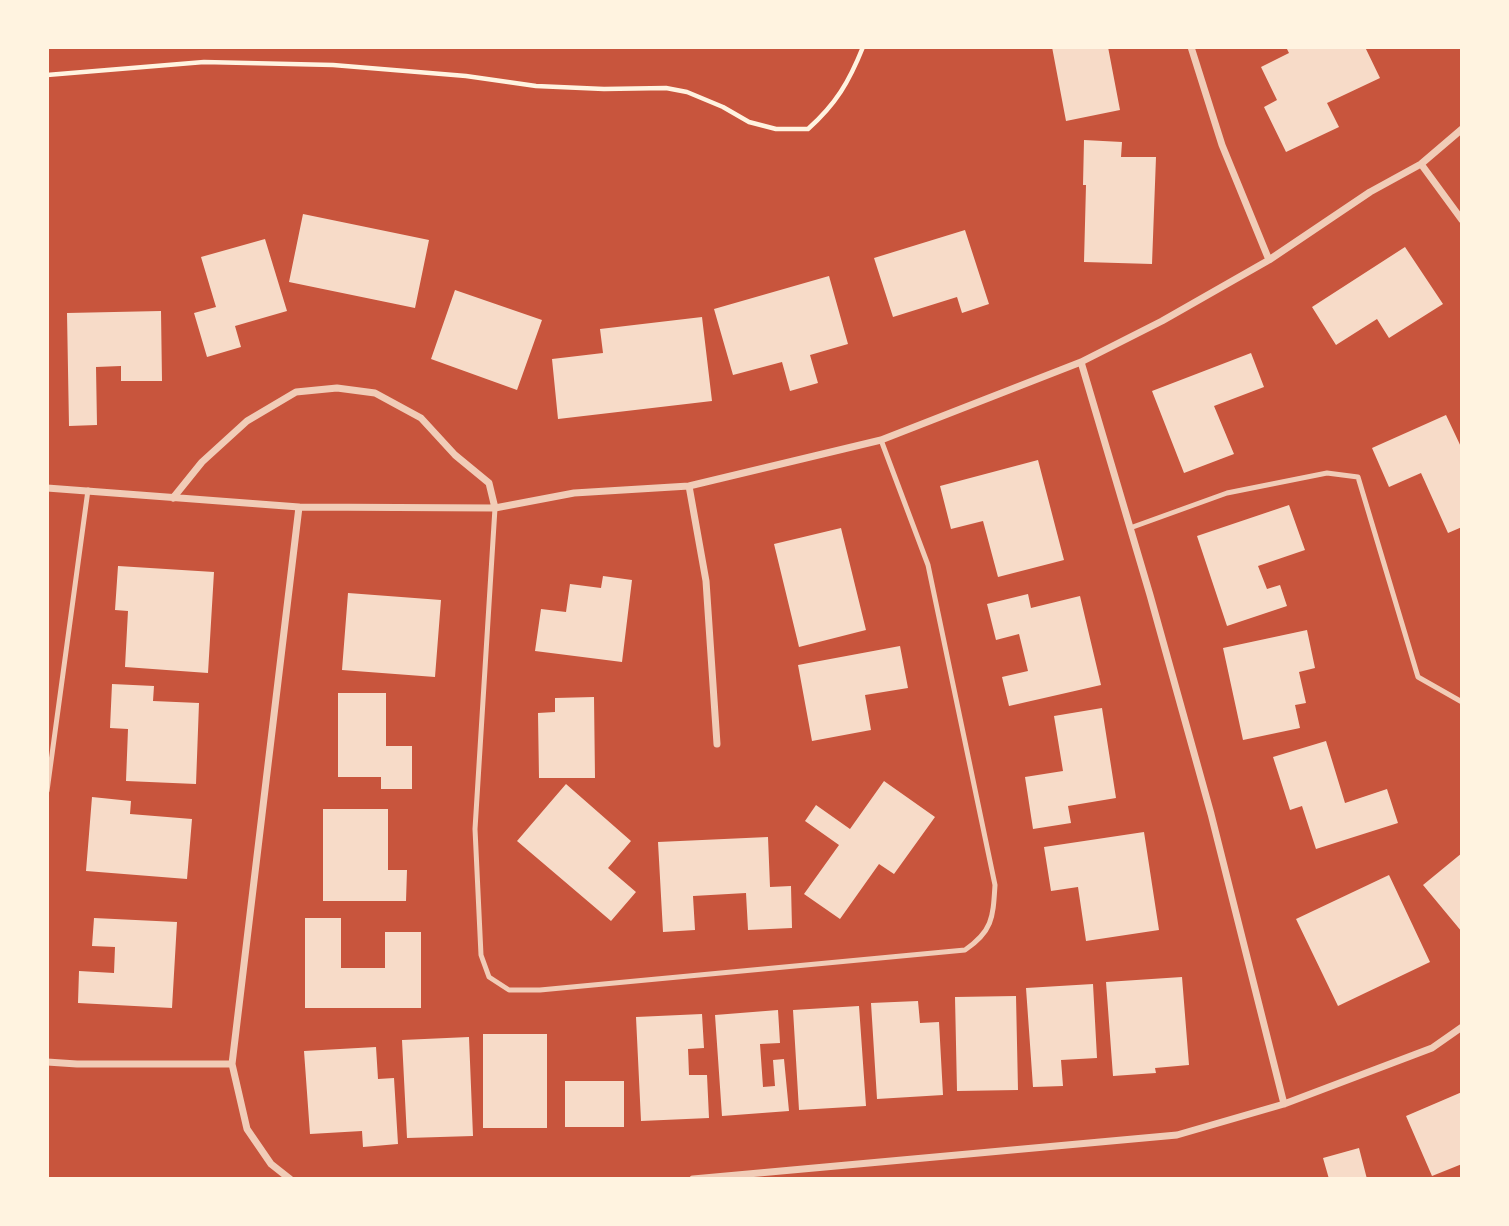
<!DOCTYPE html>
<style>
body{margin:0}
#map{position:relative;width:1509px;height:1226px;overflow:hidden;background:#c8553d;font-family:"Noto Serif",serif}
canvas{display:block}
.frame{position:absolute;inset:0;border:49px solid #fff3e0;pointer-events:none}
</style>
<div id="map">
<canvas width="1509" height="1226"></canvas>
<div class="frame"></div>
</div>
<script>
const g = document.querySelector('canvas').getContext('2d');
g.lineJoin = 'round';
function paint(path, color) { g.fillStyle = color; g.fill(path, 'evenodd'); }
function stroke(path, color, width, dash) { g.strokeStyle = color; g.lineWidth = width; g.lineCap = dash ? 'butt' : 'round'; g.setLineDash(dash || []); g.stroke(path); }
paint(new Path2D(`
 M1052 47H1108L1120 110 1066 121Z
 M1286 47H1365L1380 78 1327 103 1339 127 1286 152 1264 107 1277 100 1261 67 1289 53Z
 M1084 140 1122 142 1121 157H1156L1152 264 1084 262 1086 185H1083Z
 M303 214 429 240 415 308 289 282Z
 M965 230 989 304 962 313 957 297 893 317 874 258Z
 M265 239 287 311 235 326 241 347 207 357 194 313 216 307 201 257Z
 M1405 247 1443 304 1389 338 1377 319 1336 345 1312 307Z
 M829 276 848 344 810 355 818 383 790 391 782 362 733 375 714 309Z
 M455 290 542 320 517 390 431 359Z
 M161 311 162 381H121V366L96 367 97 425 69 426 67 313Z
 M702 317 712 401 558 419 552 359 603 353 600 329Z
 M1251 353 1264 387 1214 406 1234 454 1184 473 1152 391Z
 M1446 415 1462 449V527L1448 533 1421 473 1389 487 1372 448Z
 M1038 460 1064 560 998 577 983 521 951 529 940 486Z
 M1289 505 1305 550 1258 566 1267 589 1280 585 1287 606 1227 626 1197 536Z
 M841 528 866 630 799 647 774 544Z
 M118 566 214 572 208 673 125 667 128 611 115 610Z
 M603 576 632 580 622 662 535 651 541 609 566 612 570 584 601 588Z
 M348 593 441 600 435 677 342 670Z
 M1028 594 1031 608 1080 596 1101 685 1009 706 1002 677 1028 671 1019 634 996 640 987 604Z
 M1307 630 1315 668 1299 672 1306 703 1295 705 1300 728 1243 740 1223 648Z
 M900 646 908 688 865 695 871 730 812 741 798 665Z
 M112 684 154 686 153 701 199 703 196 784 126 781 128 729 110 728Z
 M338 693H386V746H412V789H381V777H338Z
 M594 697 595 778H539L538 713 555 712V698Z
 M1102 708 1116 798 1068 806 1071 823 1033 829 1025 777 1063 771 1054 716Z
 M1326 741 1345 803 1387 789 1398 823 1316 849 1302 806 1290 810 1273 757Z
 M884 781 935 817 894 874 879 864 840 919 804 894 839 845 805 821 816 805 850 829Z
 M566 784 631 841 608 868 636 892 611 921 517 841Z
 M92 797 131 801 130 814 192 819 187 879 86 871Z
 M323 809H388V870H407L406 901H323Z
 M1144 832 1159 930 1086 941 1078 887 1051 891 1044 847Z
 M768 837 770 887 791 886 792 928 748 930 746 893 693 896 695 930 663 932 658 842Z
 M1462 853V932L1423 885Z
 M1389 875 1430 962 1338 1006 1296 919Z
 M94 918 177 922 172 1008 78 1003 79 971 114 973 115 947 92 946Z
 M305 918H341V968H385V932H421V1008H305Z
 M1182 977 1189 1065 1155 1068 1156 1073 1113 1076 1106 982Z
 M1093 984 1097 1058 1061 1060 1063 1086 1033 1087 1026 988Z
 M1016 996 1018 1090 957 1091 955 997Z
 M918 1001 920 1023 939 1022 943 1095 877 1099 871 1003Z
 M859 1006 866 1106 799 1110 793 1010Z
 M778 1010 780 1043 760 1044 763 1087 775 1086 773 1060 784 1059 789 1111 722 1116 715 1015Z
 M702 1014 704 1048 688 1049 689 1075H707L709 1118 641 1121 636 1017Z
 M483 1034H547V1128H483Z
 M469 1037 473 1136 407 1138 402 1040Z
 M376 1047 378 1079 394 1078 398 1144 363 1147 362 1131 310 1134 304 1051Z
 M565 1081H624V1127H565Z
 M1462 1092V1164L1432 1176 1406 1116Z
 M1359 1148 1367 1179H1329L1323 1158Z`), '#f7dbc8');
stroke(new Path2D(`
 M47 75 204 62 333 65 466 76 536 86 604 89 666 88 687 92 723 107 749 122 776 129H808C836 104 849 82 863 47`), '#fff3e0', 4.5);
stroke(new Path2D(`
 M495 508 475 829 481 955 489 977 509 990H540L965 950C993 931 993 917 995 885L928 565 881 440
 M1130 528 1227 493 1327 473 1358 477 1418 677 1462 702
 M47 791 88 490`), '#f1ccb7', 5);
stroke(new Path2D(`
 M1191 47 1222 145 1269 260
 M1421 164 1462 220
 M1081 362 1150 595 1211 814 1284 1104
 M689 486 706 581 717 744
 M47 488 299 507 495 508 574 493 689 486 881 440 1081 362 1162 321 1269 260 1370 192 1421 164 1462 129
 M173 498 202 462 247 421 296 392 337 388 375 393 421 418 455 455 489 483 495 508
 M47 1062 77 1064H232
 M290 1179 271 1164 247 1129 232 1064 299 507
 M693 1179 1177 1135 1284 1104 1432 1048 1462 1027`), '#f1ccb7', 7);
</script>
